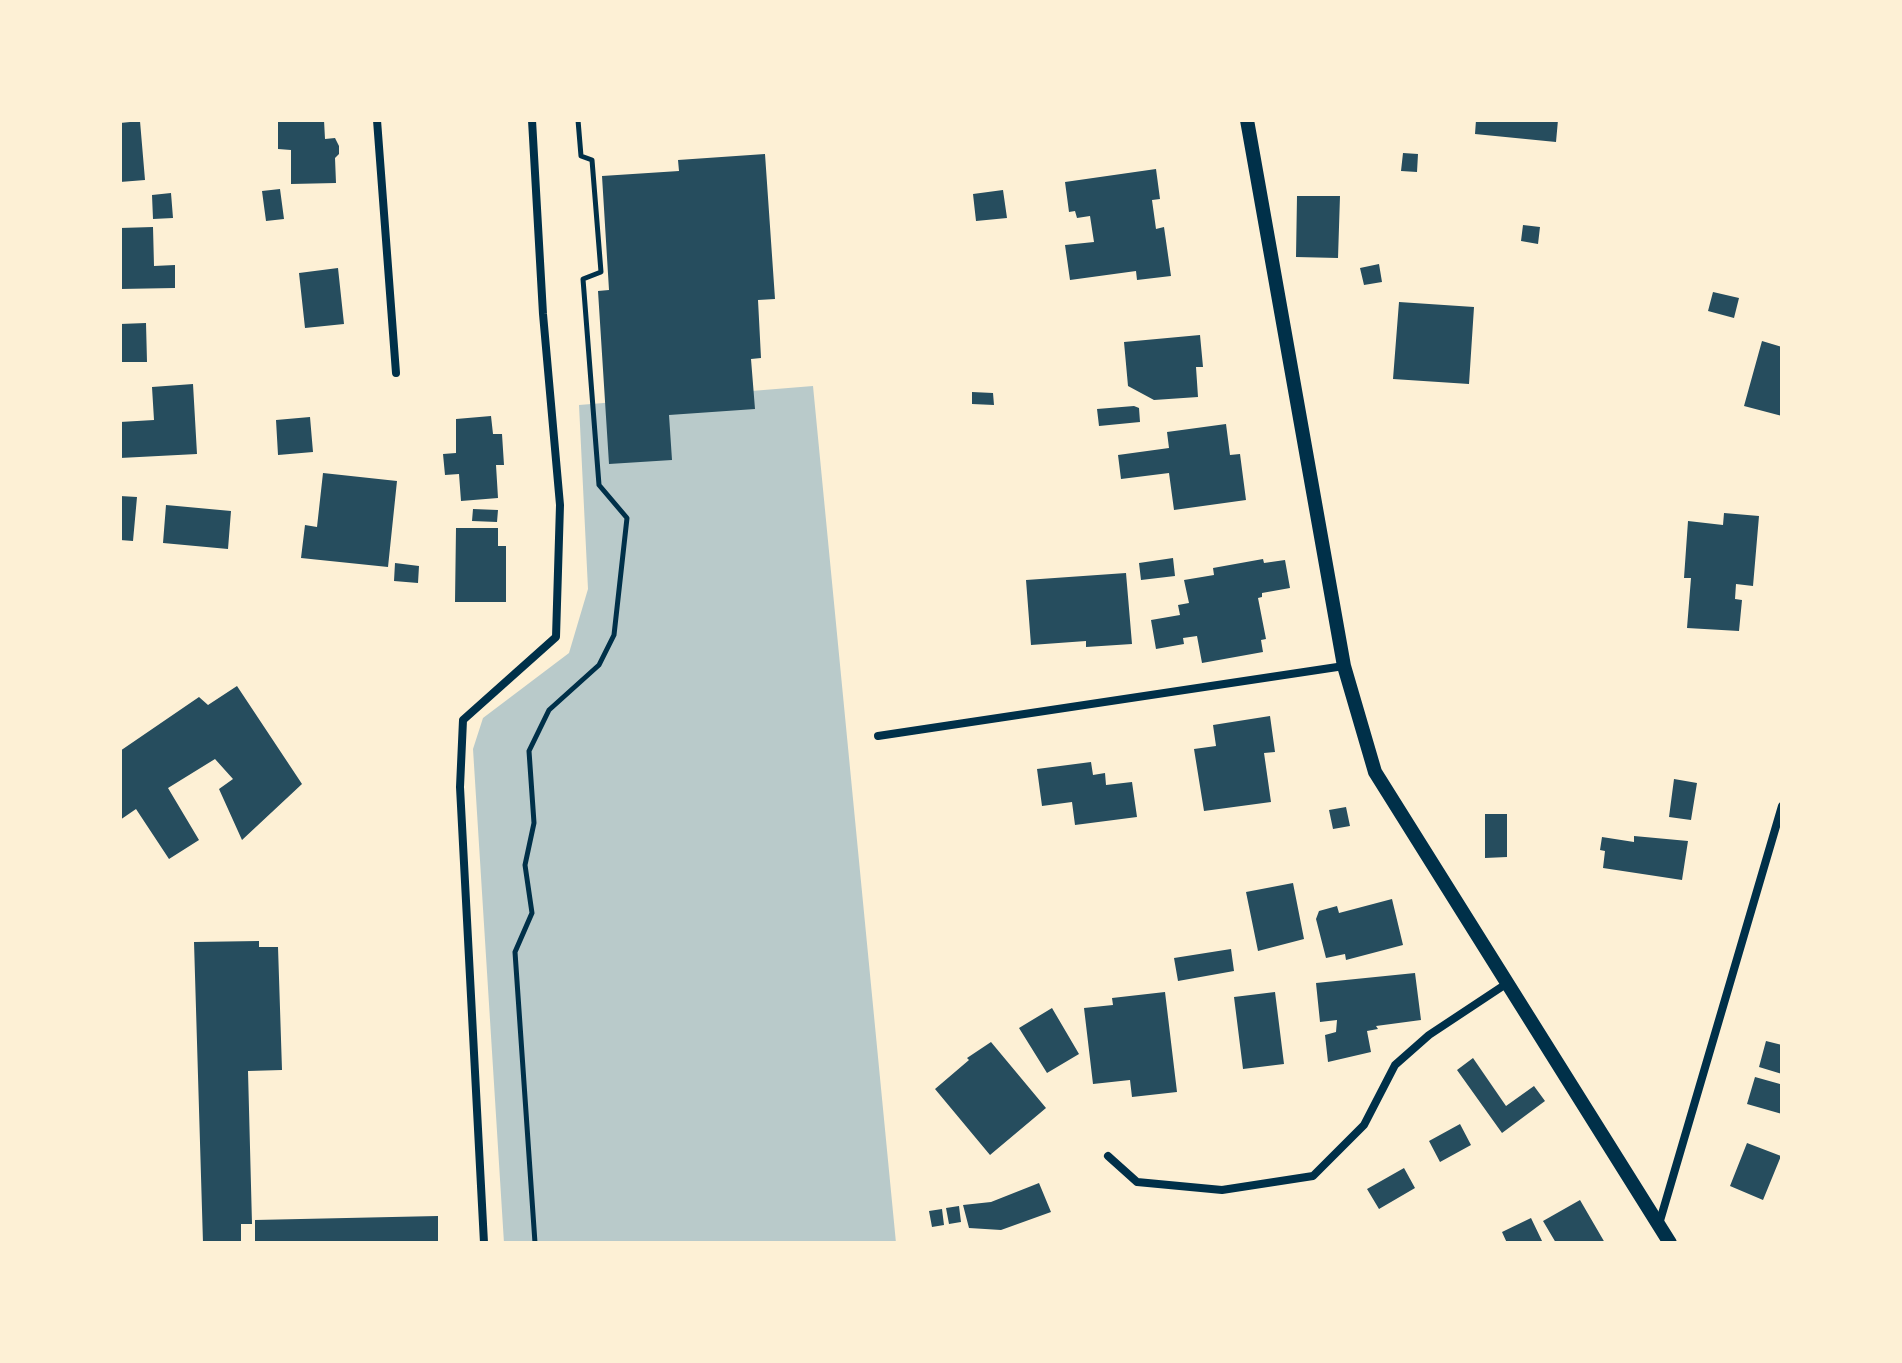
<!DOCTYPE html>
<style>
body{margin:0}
#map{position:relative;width:1902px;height:1363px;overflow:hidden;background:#fdf0d5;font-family:"Public Sans",sans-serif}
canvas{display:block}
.frame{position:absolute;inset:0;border:122px solid #fdf0d5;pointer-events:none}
</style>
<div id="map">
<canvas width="1902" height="1363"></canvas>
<div class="frame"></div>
</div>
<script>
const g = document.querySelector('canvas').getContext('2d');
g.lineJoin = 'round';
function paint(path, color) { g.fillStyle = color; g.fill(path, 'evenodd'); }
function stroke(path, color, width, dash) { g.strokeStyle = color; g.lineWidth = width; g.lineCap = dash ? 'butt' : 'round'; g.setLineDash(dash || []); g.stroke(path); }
paint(new Path2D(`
 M813 386 896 1243H504L473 749 483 718 569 653 588 589 579 405Z`), '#b9caca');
paint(new Path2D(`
 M278 120H324L325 139 335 138 339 146V154L335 158 336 183 291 184V150L278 149Z
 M1476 120H1558L1556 142 1475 134Z
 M140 121 145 180 120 182V123Z
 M1403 153 1418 154 1417 172 1401 171Z
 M765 154 775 299 758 300 761 358 751 359 755 409 669 415 672 460 609 464 598 291 609 290 602 176 679 171 678 160Z
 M1156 169 1160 199 1152 200 1156 229 1164 227 1171 276 1137 280 1136 271 1070 280 1065 245 1094 242 1090 216 1077 218 1075 211 1069 212 1065 182Z
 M280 189 284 219 266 221 262 191Z
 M1003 190 1007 218 976 221 973 194Z
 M171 193 173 218 153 219 152 195Z
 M1297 196H1340L1338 258 1296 257Z
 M1523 225 1540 227 1538 244 1521 241Z
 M153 227 154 266 175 265V288L120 289V228Z
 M1379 264 1382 282 1364 285 1360 268Z
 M338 268 344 324 305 328 299 273Z
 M1713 292 1739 298 1734 318 1708 311Z
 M1399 302 1474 307 1469 384 1393 379Z
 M146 323 147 362H120V324Z
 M1200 335 1203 367H1196L1198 397 1154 400 1128 386 1124 342Z
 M1762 341 1782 347V416L1744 406Z
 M193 384 197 454 120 458V422L154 420 152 387Z
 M972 392 993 393 994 405 972 404Z
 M1134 406 1139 408 1140 422 1099 426 1097 409Z
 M491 416 493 434H502L504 465H496L498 498 461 501 459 474 445 475 443 454 456 453V419Z
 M310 417 313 452 278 455 276 420Z
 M1226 424 1230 455 1240 454 1246 500 1174 510 1169 473 1121 479 1118 455 1169 448 1167 432Z
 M323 473 397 481 388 567 301 558 305 525 317 527Z
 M120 496 137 497 133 541 120 540Z
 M166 505 231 511 228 549 163 543Z
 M473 509 498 510 497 522 472 521Z
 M1724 513 1759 516 1753 586 1736 584 1735 599 1742 600 1739 631 1687 628 1691 578H1684L1688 521 1723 525Z
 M456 528H498V546H506V602H455Z
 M1173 558 1175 576 1141 580 1139 563Z
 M1263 559 1264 563 1285 560 1290 588 1262 593V597L1258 598 1266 639 1261 640 1263 652 1202 663 1197 636 1183 638 1184 644 1156 649 1151 620 1180 615 1178 605 1189 603 1184 580 1214 575 1213 568Z
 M395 563 419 566 418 583 394 581Z
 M1126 573 1132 644 1086 647V641L1031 645 1026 580Z
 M237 686 302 784 242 840 219 789 233 779 215 759 168 788 199 840 169 859 136 809 120 820V751L199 697 208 705Z
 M1270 716 1275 752 1264 753 1271 802 1204 811 1194 749 1216 746 1213 725Z
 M1091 762 1093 775 1105 773 1106 785 1132 782 1137 817 1075 825 1072 802 1042 806 1037 769Z
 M1674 779 1697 783 1691 820 1669 817Z
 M1346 807 1350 826 1333 829 1329 810Z
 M1485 814H1507V857L1485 858Z
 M1634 836 1688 841 1682 880 1603 868 1605 851 1600 850 1602 837 1634 842Z
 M1293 883 1304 939 1258 951 1246 892Z
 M1392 899 1403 945 1346 960 1345 954 1326 958 1316 919 1319 911 1337 906 1339 913Z
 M259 941V947H278L282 1070 248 1071 252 1224H241V1243H203L194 942Z
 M1231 949 1234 971 1178 981 1174 958Z
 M1415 973 1421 1020 1376 1026 1378 1029 1367 1031 1371 1052 1328 1062 1325 1035 1336 1032 1337 1020 1320 1022 1316 983Z
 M1165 992 1177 1092 1132 1097 1130 1080 1093 1084 1084 1008 1113 1005 1112 998Z
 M1275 992 1284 1064 1243 1069 1234 997Z
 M1052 1008 1079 1054 1047 1073 1019 1028Z
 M1766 1041 1782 1045V1074L1759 1067Z
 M991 1042 1046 1108 990 1155 935 1089 969 1060 967 1058Z
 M1473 1058 1506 1106 1534 1086 1545 1101 1502 1133 1457 1070Z
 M1755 1077 1780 1084 1782 1079V1114L1747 1104Z
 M1460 1124 1471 1145 1440 1162 1429 1141Z
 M1747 1143 1781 1156 1763 1200 1730 1186Z
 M1404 1168 1415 1188 1379 1209 1367 1189Z
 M1039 1183 1051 1212 1001 1230 969 1228 963 1205 991 1202Z
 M1580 1200 1605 1243H1556L1543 1221Z
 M959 1206 961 1222 949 1224 946 1208Z
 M942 1209 944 1225 932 1227 929 1211Z
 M438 1216V1243H255V1220Z
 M1531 1218 1543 1243H1507L1502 1232Z`), '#264d5e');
stroke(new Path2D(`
 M535 1243 515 952 532 913 525 865 534 823 529 751 549 710 599 665 614 635 627 518 599 485 583 279 601 272 592 160 581 156 578 120`), '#003049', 5);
stroke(new Path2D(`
 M377 120 396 373
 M878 736 1344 666
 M1108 1156 1137 1182 1222 1190 1313 1176 1364 1125 1395 1065 1429 1035 1506 984
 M1659 1224 1782 806
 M484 1243 460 787 463 720 556 637 560 505 543 314 532 120`), '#003049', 8);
stroke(new Path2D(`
 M1247 120 1344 666 1375 772 1670 1243`), '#003049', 14);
</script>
